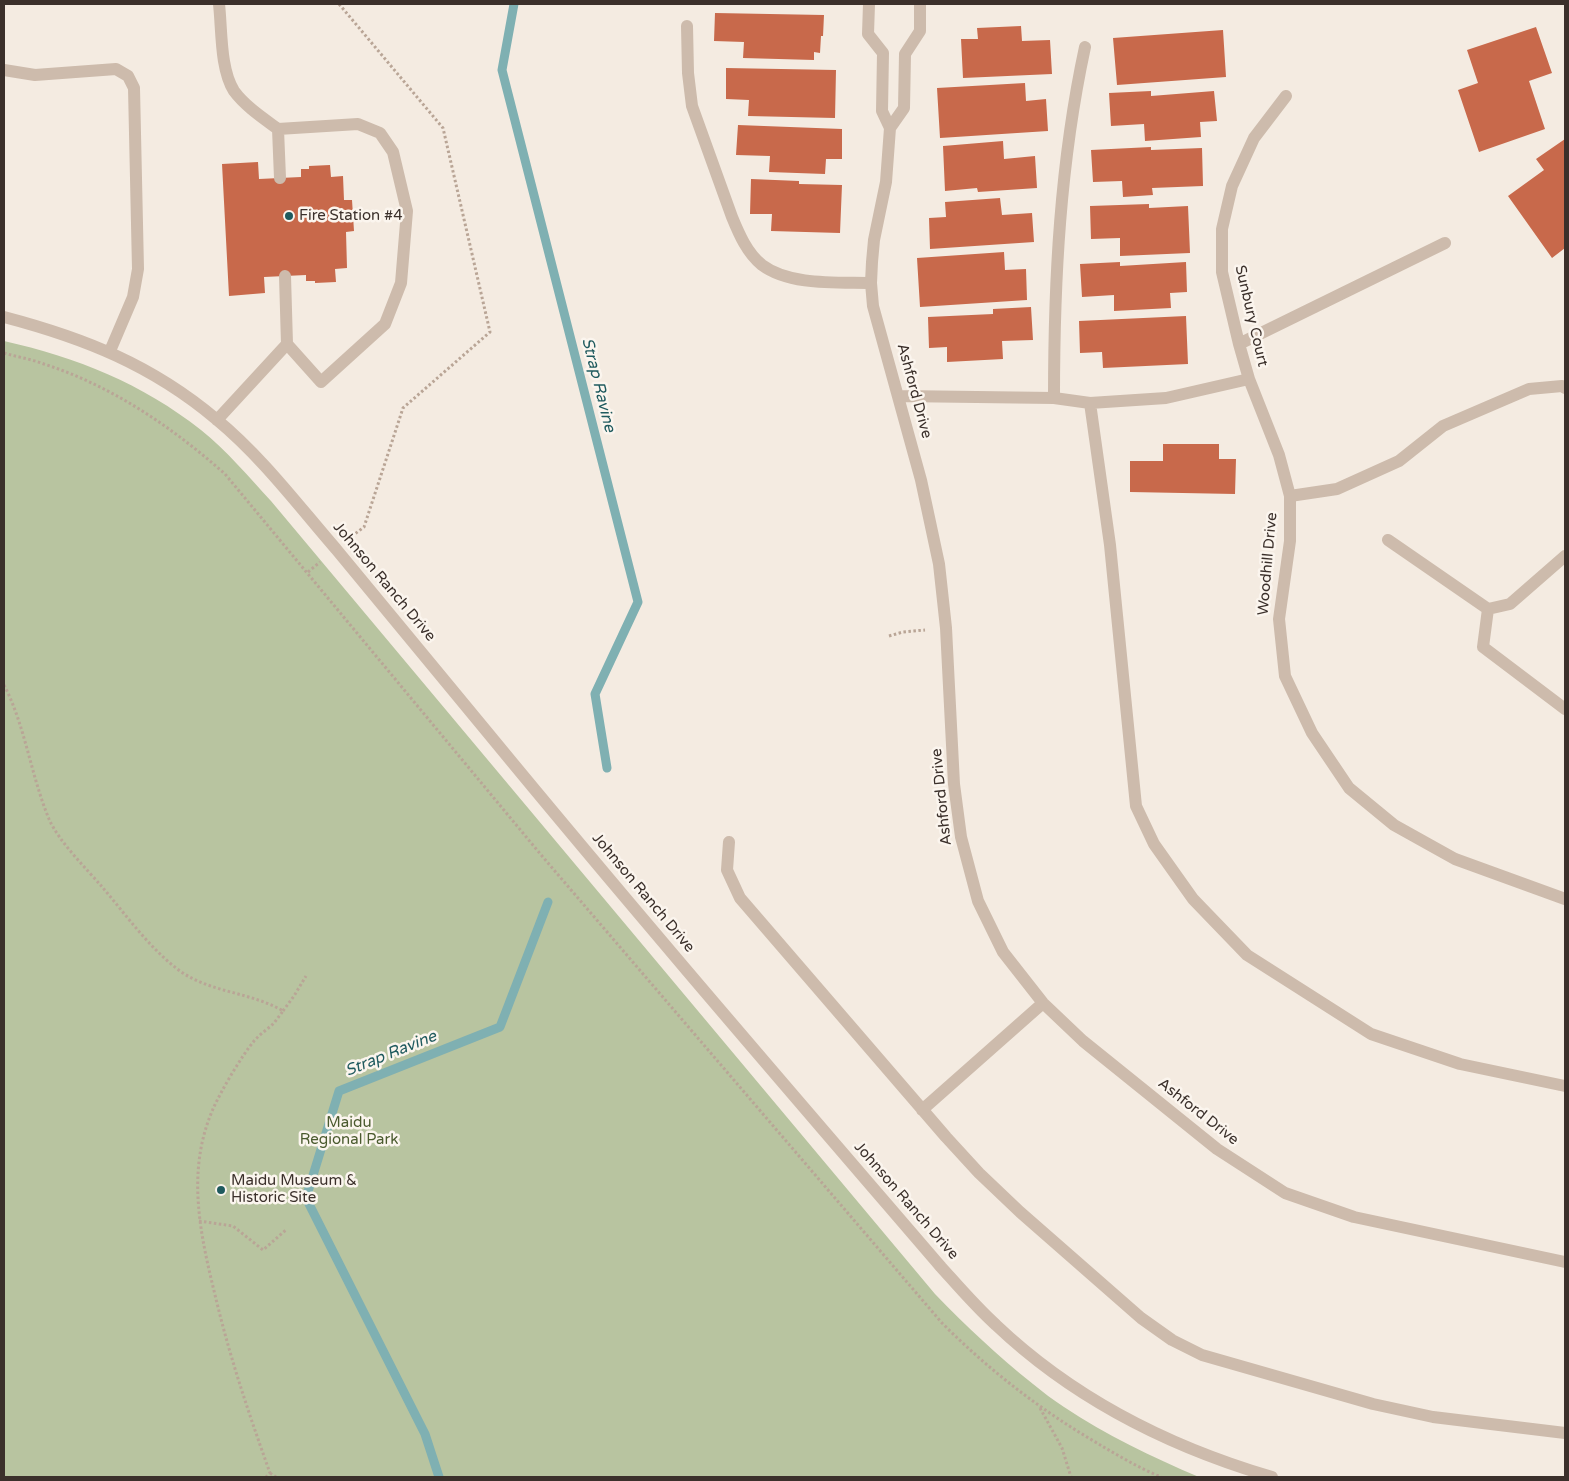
<!DOCTYPE html>
<style>
body{margin:0}
#map{position:relative;width:1569px;height:1481px;overflow:hidden;background:#f4ebe1;font-family:"Varela Round",sans-serif}
canvas{display:block}
.frame{position:absolute;inset:0;border:5px solid #3b302b;pointer-events:none}
</style>
<div id="map">
<canvas width="1569" height="1481"></canvas>
<div class="frame"></div>
</div>
<script>
const g = document.querySelector('canvas').getContext('2d');
g.lineJoin = 'round';
function paint(path, color) { g.fillStyle = color; g.fill(path, 'evenodd'); }
function stroke(path, color, width, dash) { g.strokeStyle = color; g.lineWidth = width; g.lineCap = dash ? 'butt' : 'round'; g.setLineDash(dash || []); g.stroke(path); }
function drawText(font, color, halo, rows, align = 'center') {
  g.font = font + ' "Varela Round",sans-serif'; g.lineWidth = 5; g.setLineDash([]); g.textBaseline = 'middle'; g.strokeStyle = halo; g.fillStyle = color; for (const [text, x, y, turn = 0] of rows) {
    g.save(); g.translate(x, y); g.rotate((+turn || 0) * Math.PI / 180); g.textAlign = isNaN(turn) ? turn : align; if (halo) g.strokeText(text, 0, 0); g.fillText(text, 0, 0); g.restore();
  }
}
paint(new Path2D(`
 M4 341C76 357 143 384 201 430 227 451 249 477 271 501L935 1294C966 1326 998 1356 1033 1384 1043 1392 1053 1400 1064 1407 1106 1435 1152 1457 1199 1477H4Z`), '#b8c4a0');
stroke(new Path2D(`
 M514 4 502 70 638 602 595 694 607 768
 M439 1477 425 1434 306 1198 339 1091 500 1027 548 902`), '#7fb0b2', 9);
paint(new Path2D(`
 M715 13 824 15 823 36H821L820 53 814 52V60L743 58 744 42 714 41Z
 M1021 26 1022 41 1050 40 1052 74 963 78 961 39H978L977 28Z
 M1536 27 1552 73 1529 81 1545 129 1479 152 1458 90 1478 83 1467 50Z
 M1223 30 1226 77 1117 85 1113 38Z
 M726 68 836 70 835 118 748 116 749 100 726 99Z
 M1025 83 1026 101 1046 99 1048 131 940 138 937 88Z
 M1151 91V96L1214 91 1217 121 1200 122 1201 137 1145 141 1144 124 1111 126 1109 93Z
 M738 125 842 129V159H826L825 174 769 172 770 156 736 155Z
 M1565 139V248L1552 258 1508 196 1544 170 1536 159Z
 M1003 141 1004 159 1035 156 1037 188 978 192 977 188 945 191 943 146Z
 M1151 147V150L1202 148 1203 186 1152 188 1153 195 1123 197 1122 181 1093 182 1091 150Z
 M258 162 259 179 301 177V169H309V166L330 165 331 177 343 176 344 200H352L354 231 346 232 347 268 335 269 336 282 315 283V281H306V275L264 277 265 293 229 296 222 164Z
 M751 179 799 181V184L842 185 840 233 771 231 772 214H750Z
 M1000 198 1002 215 1032 213 1034 242 930 249 929 218 946 217 945 202Z
 M1149 204V208L1188 206 1190 253 1120 256V238L1091 239 1090 206Z
 M1004 252 1005 270 1026 269 1027 300 920 307 917 258Z
 M1120 262V266L1186 262 1187 292 1170 293 1171 308 1114 311V295L1082 297 1080 264Z
 M1031 307 1033 340 1002 341 1003 359 947 362V347L929 348 928 317 993 314V309Z
 M1186 316 1188 364 1103 368 1102 352 1080 353 1079 321Z
 M1163 444H1219V459H1236L1235 494 1130 492V461H1163Z`), '#c8694b');
stroke(new Path2D(`
 M339 4 443 128 490 332 403 408 364 527 352 536
 M4 353C17 357 31 359 44 364 112 386 172 427 225 474L542 856 942 1323C989 1370 1039 1409 1097 1443 1117 1455 1139 1468 1161 1477
 M308 572 320 562
 M889 636 903 632 925 630
 M4 685C25 725 31 776 49 819 59 842 86 868 103 888 127 916 150 949 180 971 211 993 251 992 283 1011 280 1015 277 1019 274 1023 268 1029 260 1034 254 1041 241 1057 222 1089 213 1109 185 1173 201 1238 217 1303 231 1361 250 1417 270 1473L266 1477
 M283 1011 294 996 306 976
 M199 1221 233 1226 263 1250 287 1229
 M1040 1408 1062 1448 1071 1477
 M270 1473 276 1477`), '#b9a596', 3, [2.5, 2.5]);
stroke(new Path2D(`
 M219 4C222 30 220 69 234 91 245 106 263 118 278 129L280 178
 M869 4 868 34 883 53 882 111 890 128
 M920 4V31L905 54 904 108 890 128 886 182 874 240 872 262 871 283 873 306 921 480 939 564 946 628 954 784 961 837 978 901 1003 952 1043 1003 1083 1041 1217 1149 1285 1193 1354 1217 1565 1262
 M687 26 688 73 692 106 732 217C739 234 747 253 762 265 790 286 838 282 871 283
 M4 70 35 75 116 69 128 76 134 88 138 269 133 297 110 351
 M278 129 358 124 380 133 393 152 407 211 401 283 385 324 321 382 287 344
 M4 317C84 338 152 365 216 419 262 457 297 504 336 549 387 610 437 672 488 733 636 913 789 1090 941 1267 959 1287 976 1307 996 1325 1074 1399 1170 1447 1272 1477
 M1239 344 1445 243
 M1249 379 1239 344 1222 272V229L1232 186 1254 138 1286 96
 M899 396 1054 398 1090 403 1166 398 1249 379 1279 455 1290 496V541L1279 619 1285 676 1312 733 1349 788 1394 825 1455 859 1565 899
 M1054 398C1054 280 1060 163 1085 47
 M1090 403 1110 545 1136 806 1154 844 1193 899 1247 955 1371 1034 1460 1064 1565 1086
 M217 420 287 344 285 276
 M1290 496 1337 489 1399 461 1443 426 1529 389 1562 386 1565 388
 M1388 540 1488 609 1510 604 1565 556
 M1488 609 1483 647 1565 709
 M729 842 727 870 740 898 946 1137 979 1173 1020 1212 1141 1318 1172 1340 1202 1355 1373 1404 1433 1417 1565 1433
 M922 1110 1043 1003`), '#cdbbac', 12);
for (const [x, y, r, color] of [
 [289,216,5,"#1f5a5e"],
 [221,1190,5,"#1f5a5e"]
]) { const dot = new Path2D(); dot.arc(x, y, r, 0, 2 * Math.PI); g.fillStyle = color; g.fill(dot); stroke(dot, '#fbf5ee', 2); }
drawText('15px', '#3b302b', '#fbf5ee', [
 ["Fire Station #4",299,216],
 ["Maidu Museum &",231,1181],
 ["Historic Site",231,1198]
], 'left');
drawText('15px', '#3b302b', '#fbf5ee', [
 ["Sunbury Court",1251,316,77],
 ["Ashford Drive",914,391,75],
 ["Woodhill Drive",1268,564,-85],
 ["Johnson Ranch Drive",384,582,50],
 ["Ashford Drive",942,797,-96],
 ["Johnson Ranch Drive",643,893,50],
 ["Ashford Drive",1198,1112,38],
 ["Johnson Ranch Drive",906,1201,49]
]);
drawText('15px', '#4a5a2e', '#fbf5ee', [
 ["Maidu",349,1123],
 ["Regional Park",349,1140]
]);
drawText('italic 16px', '#1f5a5e', '#fbf5ee', [
 ["Strap Ravine",598,385,76],
 ["Strap Ravine",391,1054,-22]
]);
</script>
